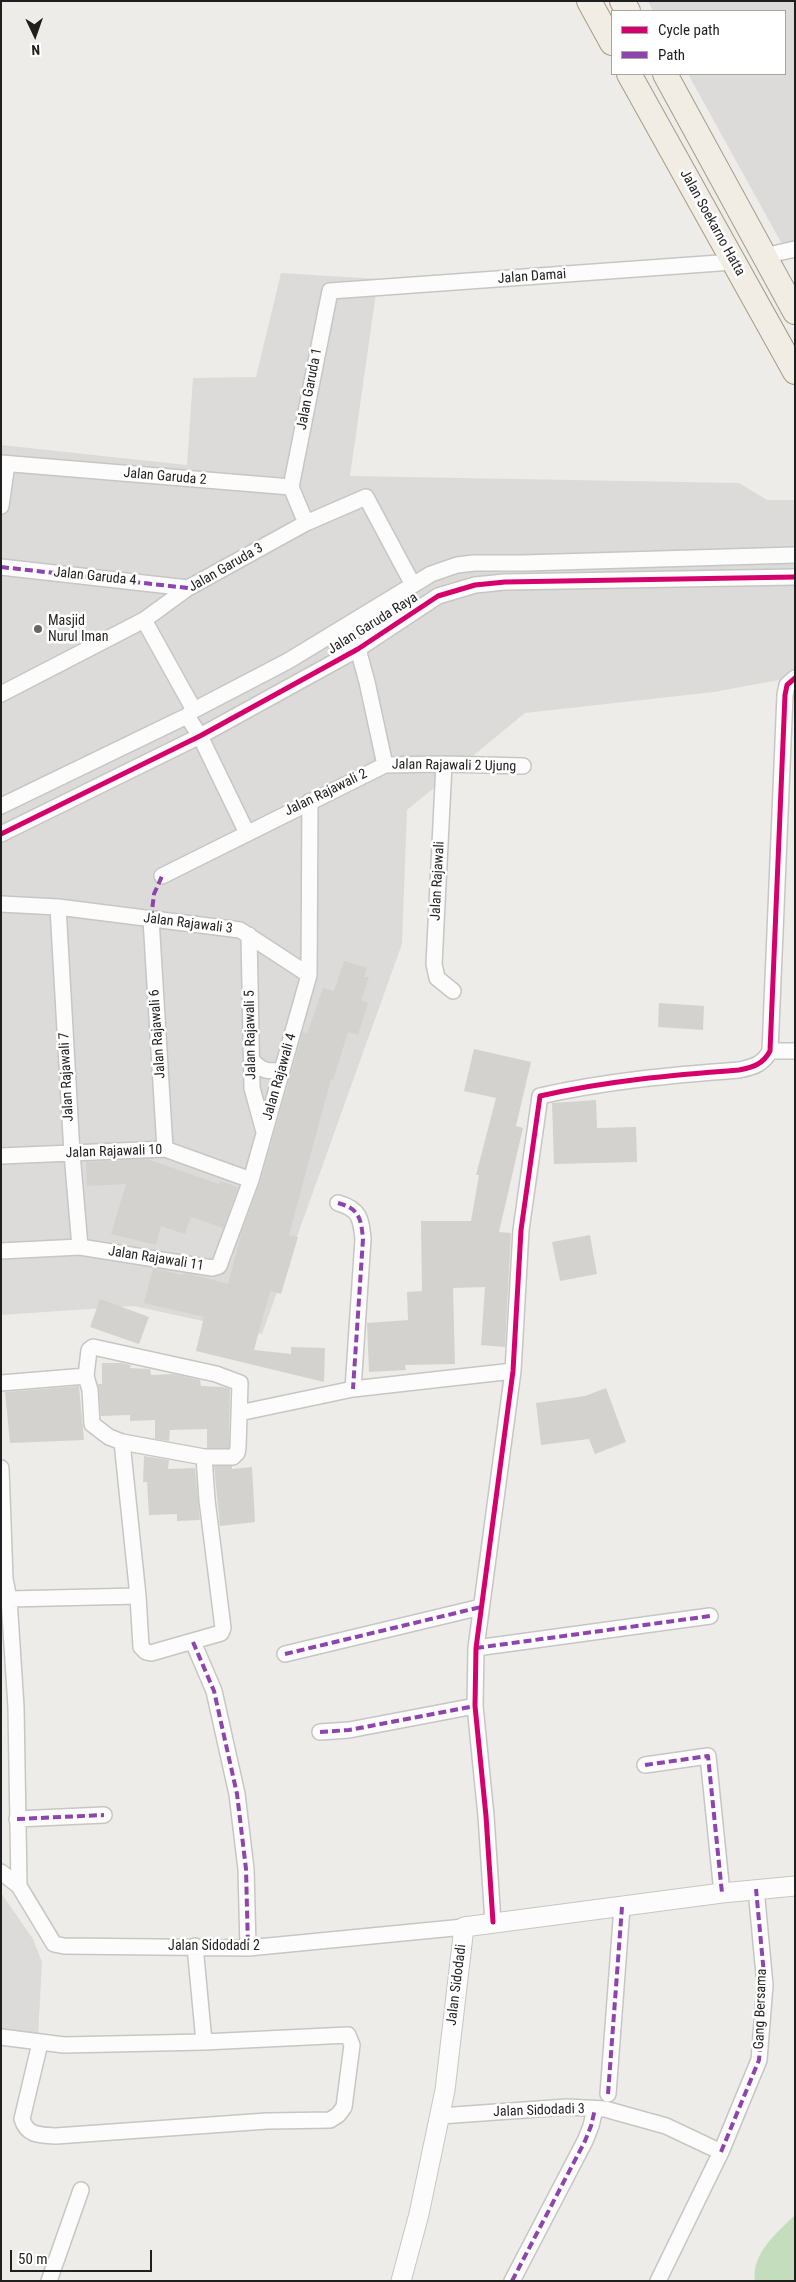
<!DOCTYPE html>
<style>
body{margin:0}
#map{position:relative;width:796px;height:2282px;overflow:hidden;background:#edece8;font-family:"Roboto Condensed",sans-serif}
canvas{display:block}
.frame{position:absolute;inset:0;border:2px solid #1f1f1f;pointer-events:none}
.legend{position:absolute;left:611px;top:10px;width:175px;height:65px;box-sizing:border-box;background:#fff;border:1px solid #a5a5a5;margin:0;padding:6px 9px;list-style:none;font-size:15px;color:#1f1f1f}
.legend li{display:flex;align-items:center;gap:10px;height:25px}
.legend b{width:25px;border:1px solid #a5a5a5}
.north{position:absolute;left:10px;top:10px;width:50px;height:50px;-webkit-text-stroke:4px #fff;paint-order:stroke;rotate:177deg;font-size:14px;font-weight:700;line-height:20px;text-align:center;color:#1f1f1f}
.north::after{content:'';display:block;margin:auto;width:18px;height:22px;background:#1f1f1f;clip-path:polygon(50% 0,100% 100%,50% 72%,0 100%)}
.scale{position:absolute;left:10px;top:2250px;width:142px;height:22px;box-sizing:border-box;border:2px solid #1f1f1f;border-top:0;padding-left:6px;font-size:15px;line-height:18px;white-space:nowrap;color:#1f1f1f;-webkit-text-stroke:4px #fff;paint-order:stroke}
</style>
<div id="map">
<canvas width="796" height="2282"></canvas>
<div class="frame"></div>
<ul class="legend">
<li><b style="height:6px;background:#d6006c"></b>Cycle path</li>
<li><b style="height:6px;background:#8e44ad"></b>Path</li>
</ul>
<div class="north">N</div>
<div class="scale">50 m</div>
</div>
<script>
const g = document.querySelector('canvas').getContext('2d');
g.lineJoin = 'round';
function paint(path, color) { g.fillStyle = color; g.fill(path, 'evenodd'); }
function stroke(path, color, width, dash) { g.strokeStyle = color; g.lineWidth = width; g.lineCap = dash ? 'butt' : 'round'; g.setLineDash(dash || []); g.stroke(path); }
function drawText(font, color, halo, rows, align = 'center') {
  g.font = font + ' "Roboto Condensed",sans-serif'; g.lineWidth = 5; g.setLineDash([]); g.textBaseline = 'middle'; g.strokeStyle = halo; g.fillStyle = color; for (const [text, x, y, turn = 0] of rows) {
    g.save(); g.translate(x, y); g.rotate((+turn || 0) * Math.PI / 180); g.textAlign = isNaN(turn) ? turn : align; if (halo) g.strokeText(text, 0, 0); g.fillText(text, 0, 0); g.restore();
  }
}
paint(new Path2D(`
 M648 1H795V241L782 244 688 74H785V11H653Z
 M281 273 378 279 350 476 739 483 767 500H795V677L714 692 525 713 407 810 402 944 262 1334 134 1306 1 1315V445L187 465 193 378 256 377Z
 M1 1893 33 1939 42 1962 38 2036 1 2031Z`), '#dcdbd9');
paint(new Path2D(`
 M795 2215V2281H755C751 2253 778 2232 795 2215Z`), '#c4ddbc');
paint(new Path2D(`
 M344 961 367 968 364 977H369L361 1000 368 1003 358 1035 348 1032 333 1080 331 1079 289 1235 298 1237 281 1294 270 1291 254 1350 291 1354V1347L325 1348 324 1382 196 1351 204 1317 144 1303 153 1268 182 1275 183 1273 190 1274 228 1284 241 1234 260 1183 303 1032 307 1034 323 988 334 991Z
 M659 1003 704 1006 703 1030 658 1027Z
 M474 1049 531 1062 516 1126 523 1128 499 1232 511 1233 505 1347 481 1345 485 1287 453 1288 455 1364 405 1365 406 1370 369 1372 367 1323 408 1320 407 1292 422 1291 421 1221H471L479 1175H476L496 1098 464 1091Z
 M596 1100 597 1128 636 1127 637 1162 554 1164 552 1103Z
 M147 1159 219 1184 220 1181 238 1187 223 1228 191 1217 185 1234 161 1226 156 1245 111 1234 126 1184 87 1186 86 1162Z
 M590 1235 597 1274 560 1281 552 1242Z
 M100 1299 149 1317 139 1344 90 1327Z
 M102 1363H121L131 1365 130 1368 150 1369 151 1375 174 1374 200 1380 201 1386 223 1387 230 1389 229 1448H207V1429L170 1430 169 1441 155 1439V1420L130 1421V1415L101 1416 98 1384H102Z
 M79 1386 84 1440 10 1443 5 1392Z
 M606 1388 626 1442 595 1454 589 1439 541 1445 536 1403 585 1396Z
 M144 1456 169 1460 168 1469 195 1468 200 1520 177 1521V1514L149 1515 147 1482H143Z
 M214 1466H232V1469L252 1467 255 1522 220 1526Z`), '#d4d2cf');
const minor = new Path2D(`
 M764 256 795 249
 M1 463 291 487
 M291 487 330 291 733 262
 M291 487 306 523
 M1 506 7 464
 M1 567 188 588
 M144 620 194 710
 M1 694 144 620 188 588 306 523 366 497 413 585
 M187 716 200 736 247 833
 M444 764 434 964 437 978 453 991
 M385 765 444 764 523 766
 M1 806 187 716 194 710 288 661 431 574 457 565 474 563H524L795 555
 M1 834 200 736 358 649 438 596 475 585 505 582 795 577
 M162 876 385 765 367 682 358 649
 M1 904 58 907 240 930 309 975
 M58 907 72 1153 80 1247
 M151 919 165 1149
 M249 935 252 1088 264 1132
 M770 1051H795
 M252 1060C261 1071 268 1072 282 1070
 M1 1156 165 1149 251 1180
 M338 1203C360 1209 361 1219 363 1239L353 1389
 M1 1251 80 1247 212 1268 219 1266 251 1180 309 975 310 801
 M86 1376 90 1390 92 1424 109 1437 122 1442
 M1 1383 86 1376 89 1350 93 1347 216 1374 240 1383 238 1448 237 1453 233 1457H204L122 1442 138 1596 9 1599
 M239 1413 353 1389 513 1371
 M1 1468 5 1579 9 1599 16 1707 19 1886
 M138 1596 141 1647 146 1652 151 1653 221 1633 223 1628 207 1500 204 1457
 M193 1642 214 1691 237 1794 246 1869 248 1948
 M476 1648 710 1616
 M285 1654 481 1607
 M320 1732 349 1730 475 1706
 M645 1765 708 1756 722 1893
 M17 1819 104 1815
 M1 1872 19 1886 54 1944 64 1946 248 1948 464 1927
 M493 1922 486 1816 475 1706 476 1648 513 1371 521 1230 540 1096C606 1081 672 1075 739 1070 754 1067 763 1064 770 1051L785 695 787 685 795 678
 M195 1946 204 2042
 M1 2037 64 2045 204 2042 348 2035 352 2045 344 2107 338 2115 330 2120 267 2121 56 2136C40 2135 27 2136 22 2119L40 2043
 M608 2094 622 1907
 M440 2116 567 2107 605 2109 666 2126 721 2152
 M49 2281 81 2190
 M512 2281 585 2141 591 2126 595 2109
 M658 2281 721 2152 759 2060 765 1985 756 1889`);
const tertiary = new Path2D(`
 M401 2281 419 2214 445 2090 464 1927 722 1893 795 1886`);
const primary = new Path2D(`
 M589 1 612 43
 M622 1 628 11
 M629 74 795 372
 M665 74 795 312`);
stroke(minor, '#c6c6c4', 18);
stroke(tertiary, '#c6c6c4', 21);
stroke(primary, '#a39d84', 26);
stroke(minor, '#fcfcfc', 15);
stroke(tertiary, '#fcfcfc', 19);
stroke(primary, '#f1ede5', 24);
stroke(new Path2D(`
 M1 567 188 588
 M151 919 154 894 162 876
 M338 1203C360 1209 361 1219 363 1239L353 1389
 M193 1642 214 1691 237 1794 246 1869 248 1948
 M476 1648 710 1616
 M285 1654 481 1607
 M320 1732 349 1730 475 1706
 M645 1765 708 1756 722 1893
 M17 1819 104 1815
 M608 2094 622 1907
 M721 2152 759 2060 765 1985 756 1889
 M512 2281 585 2141 591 2126 595 2109`), '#8e44ad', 4, [8, 4]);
stroke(new Path2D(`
 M1 834 200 736 358 649 438 596 475 585 505 582 795 577
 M493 1922 486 1816 475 1706 476 1648 513 1371 521 1230 540 1096C606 1081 672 1075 739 1070 754 1067 763 1064 770 1051L785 695 787 685 795 678`), '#d6006c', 5);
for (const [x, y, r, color] of [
 [38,629,5,"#676765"]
]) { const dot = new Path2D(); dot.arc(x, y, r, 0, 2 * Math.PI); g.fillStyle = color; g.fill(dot); stroke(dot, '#fff', 2); }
drawText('14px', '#1f1f1f', '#fff', [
 ["Jalan Soekarno Hatta",712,223,61],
 ["Jalan Damai",532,277,-4],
 ["Jalan Garuda 1",310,389,-79],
 ["Jalan Garuda 2",165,477,5],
 ["Jalan Garuda 3",226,568,-30],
 ["Jalan Garuda 4",95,577,6],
 ["Jalan Garuda Raya",373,624,-32],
 ["Jalan Rajawali 2 Ujung",454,766,1],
 ["Jalan Rajawali 2",326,793,-26],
 ["Jalan Rajawali",438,881,-87],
 ["Jalan Rajawali 3",188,924,7],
 ["Jalan Rajawali 6",158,1034,-94],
 ["Jalan Rajawali 5",251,1035,-91],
 ["Jalan Rajawali 7",67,1077,-93],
 ["Jalan Rajawali 4",280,1077,-74],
 ["Jalan Rajawali 10",114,1152,-2],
 ["Jalan Rajawali 11",156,1259,9],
 ["Jalan Sidodadi 2",214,1946],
 ["Jalan Sidodadi",457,1985,-83],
 ["Gang Bersama",761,2009,-88],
 ["Jalan Sidodadi 3",539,2111,-2]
]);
drawText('14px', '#1f1f1f', '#fff', [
 ["Masjid",48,621],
 ["Nurul Iman",48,637]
], 'left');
</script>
